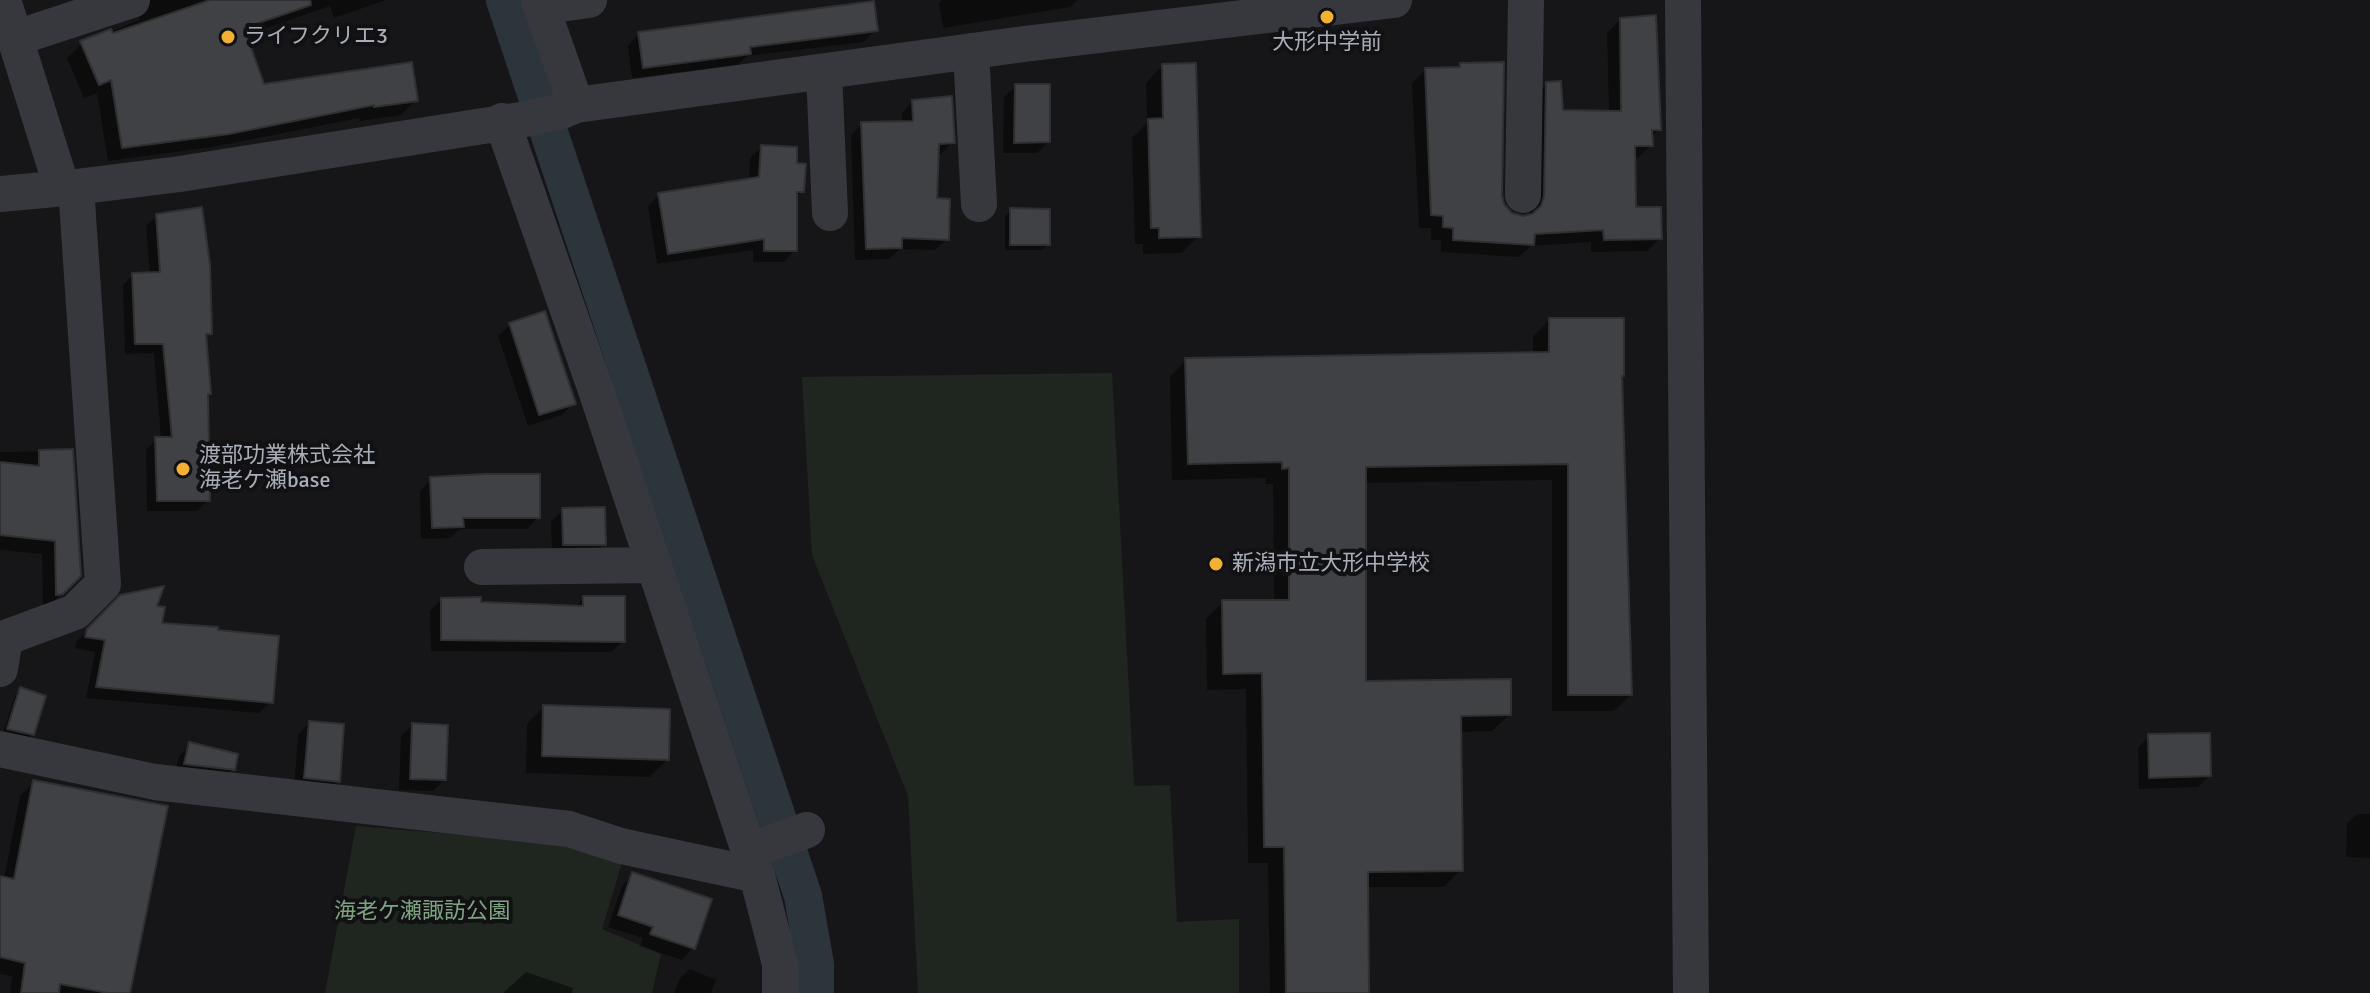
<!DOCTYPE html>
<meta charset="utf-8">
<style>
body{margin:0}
canvas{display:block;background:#161618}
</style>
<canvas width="2370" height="993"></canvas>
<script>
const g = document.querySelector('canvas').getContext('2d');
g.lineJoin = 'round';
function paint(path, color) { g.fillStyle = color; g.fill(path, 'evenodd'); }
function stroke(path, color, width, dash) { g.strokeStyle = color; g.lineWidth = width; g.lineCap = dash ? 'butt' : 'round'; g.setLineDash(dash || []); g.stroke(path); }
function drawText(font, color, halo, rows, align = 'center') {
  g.font = font + ' Signika,"Noto Sans JP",sans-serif'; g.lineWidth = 8; g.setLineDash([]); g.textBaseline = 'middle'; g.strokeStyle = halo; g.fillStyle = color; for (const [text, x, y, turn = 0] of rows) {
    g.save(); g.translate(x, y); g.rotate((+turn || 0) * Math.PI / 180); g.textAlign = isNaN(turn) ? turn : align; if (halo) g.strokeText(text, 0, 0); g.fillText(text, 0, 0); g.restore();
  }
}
paint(new Path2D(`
 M1112 373 1134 786 1170 785 1177 922 1239 919V993H918L908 796 812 555 802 377Z
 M356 826 572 844 623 859 602 929 661 954 652 993H325Z`), '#1e261f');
paint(new Path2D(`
 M133 0H386L334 18 330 6 244 36 263 87 416 100 401 115 360 121 359 118 213 147 108 161 97 93 84 98 67 58 82 43 139 20 138 8Z
 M942 0H1078L1070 7 943 28 939 3Z
 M1620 20 1659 129 1651 137V145L1638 158H1633L1634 209 1660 238 1647 251 1591 252V242L1531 246 1519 257 1441 252V240H1431V228H1419L1412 83 1425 70 1457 69 1461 65 1503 205 1510 214 1523 218 1530 216 1533 97 1547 84 1562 112 1609 113 1607 33Z
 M875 30 864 42 747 56 738 65 632 78 628 46 639 34Z
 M1162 66 1199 236 1182 253 1143 254V244H1135L1132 138 1147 123 1146 83Z
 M1016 86 1048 142 1037 153H1003L1004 97Z
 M913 101 953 142 941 154H937L935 200 947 239 935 250 899 249 889 259 855 260 851 135 862 124 902 123V113Z
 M762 147 795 165 802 191 795 198V250L784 262H753V250L657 264 648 206 659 195 749 180 750 158Z
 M1011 210 1048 244 1042 250H1005V216Z
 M157 216 209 333 204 339 208 500 198 511H147L146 450 156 439H161L154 353 125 354 123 285 133 275 150 274 146 226Z
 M1549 320 1620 378 1630 695 1614 711H1552V480L1364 483V683L1509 715 1492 731 1459 732 1461 870 1444 887H1366L1367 993H1270L1268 863H1248L1246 689 1207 690 1206 619 1223 602H1274L1273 484H1266V478L1172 480 1170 377 1186 360 1533 355V336Z
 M510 325 573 403 562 415 528 426 498 336Z
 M71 451 79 575 48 607H43L42 554 0 550V452Z
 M431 479 538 517 527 529H460L450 538 421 539 420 491Z
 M563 510 604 544 592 555 552 556 551 522Z
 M121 597 155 608 160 625 271 702 259 713 86 698 95 652 75 648 76 642Z
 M584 598 623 641 611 652 431 651 430 611 441 600 574 608Z
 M21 690 32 734 27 739 3 734 15 695Z
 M544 707 667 760 650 777 526 773 527 724Z
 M309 723 338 781 326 792 294 789 298 735Z
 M413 725 444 780 433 791 399 790 401 736Z
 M2149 736 2209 776 2198 787 2139 789 2138 748Z
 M190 745 233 769 221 780 174 775 179 756Z
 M34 782 128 993H10L12 976 0 974V878L4 879 20 796Z
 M2357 814H2370V858L2346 857 2347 824Z
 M633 875 693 948 682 960 640 946 643 938 608 927 622 886Z
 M690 969 716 980 711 993H674L680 978Z
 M526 972 573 988 572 993H503Z`), '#0007');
stroke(new Path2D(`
 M505 0 803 896 815 964V993`), '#2c353c', 38);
const building = new Path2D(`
 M210 0H310L311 5 244 28 264 84 412 62 418 101 374 107V105L229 134 122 148 111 80 99 85 80 41 111 29 113 33Z
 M874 1 878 31 750 47 751 54 643 68 638 32Z
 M1656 15 1661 130H1652L1653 146H1635L1636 207H1661L1662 239 1604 240 1603 230 1535 234 1534 245 1453 240V228L1443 227V216L1431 215 1425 68 1460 67V63L1504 62 1502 195 1504 204 1512 213 1523 216 1532 214 1541 206 1544 196 1546 82 1561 81 1563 110 1621 111 1620 18Z
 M1196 63 1201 237 1159 238V228H1151L1148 119 1163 118 1162 64Z
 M1015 84H1050V142L1014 143Z
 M952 96 955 143 939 144 937 198 950 199 949 240 902 238V248L866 249 861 122 913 121 912 100Z
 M761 145 797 147V163L806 164 804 192H797V251H764V239L668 254 658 193 759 177Z
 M202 207 210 265 212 334H206L211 394H208L210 501H157L155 437H172L163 344H135L132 273 160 272 156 214Z
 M1010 208 1050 209V245H1010Z
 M545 311 576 404 539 415 509 323Z
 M1549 318H1624V376H1622L1632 695H1568V464L1366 467V681L1511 679V715L1461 716 1463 871 1368 872 1369 993H1286L1284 847H1264L1262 673 1223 674 1222 600H1289V468L1282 469V462L1188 464 1185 358 1549 352Z
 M73 449 81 576 63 594 56 595 55 541 0 535V462L39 466V450Z
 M485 474H540V518H463L464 527 432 528 430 477Z
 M605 507 606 545H563L562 508Z
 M164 586 157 606 165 607 162 623 218 627V630L279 636 273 703 96 687 105 640 85 637 87 629 120 595Z
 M583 596H625V642L441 640V598L481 597V602L583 606Z
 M20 687 46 696 34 735 7 729Z
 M543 705 670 709 669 760 542 756Z
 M309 721 344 724 340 782 304 778Z
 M412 723 448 725 446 780 410 779Z
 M2210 733 2211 776 2149 778 2148 734Z
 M189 742 238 754 235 770 184 764Z
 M33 780 168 806 130 993H108L60 984 59 993H21L25 963 0 957V876L14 879Z
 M632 872 712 899 695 949 650 934 653 927 618 915Z`);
paint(building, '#404145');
stroke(building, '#303034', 2);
stroke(new Path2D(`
 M3 0 62 188
 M539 0 576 105
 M1683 0 1691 993
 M560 4 589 0
 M16 38 132 0
 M971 51 979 204
 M824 72 830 213
 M502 121 597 393 757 875 780 964V993
 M0 194 76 187 180 174 521 120 562 111 576 105 1024 44 1394 0
 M1523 195 1526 0
 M482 567 654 565
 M0 669 5 638 75 612 103 584 76 187
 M0 749 155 782 569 829 621 846 757 875
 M749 851 807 830`), '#37383d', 36);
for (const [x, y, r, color] of [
 [1327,17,8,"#f2b134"],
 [228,37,8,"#f2b134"],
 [183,469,8,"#f2b134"],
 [1216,564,8,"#f2b134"]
]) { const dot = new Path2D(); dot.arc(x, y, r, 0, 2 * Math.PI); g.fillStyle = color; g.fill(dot); stroke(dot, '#111113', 3); }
drawText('22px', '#a8adb8', '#111113', [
 ["ライフクリエ3",244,37],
 ["大形中学前",1327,43,"center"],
 ["渡部功業株式会社",199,456],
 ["海老ケ瀬base",199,481],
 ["新潟市立大形中学校",1232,564]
], 'left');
drawText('22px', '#7fa381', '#111113', [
 ["海老ケ瀬諏訪公園",422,912]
]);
</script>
